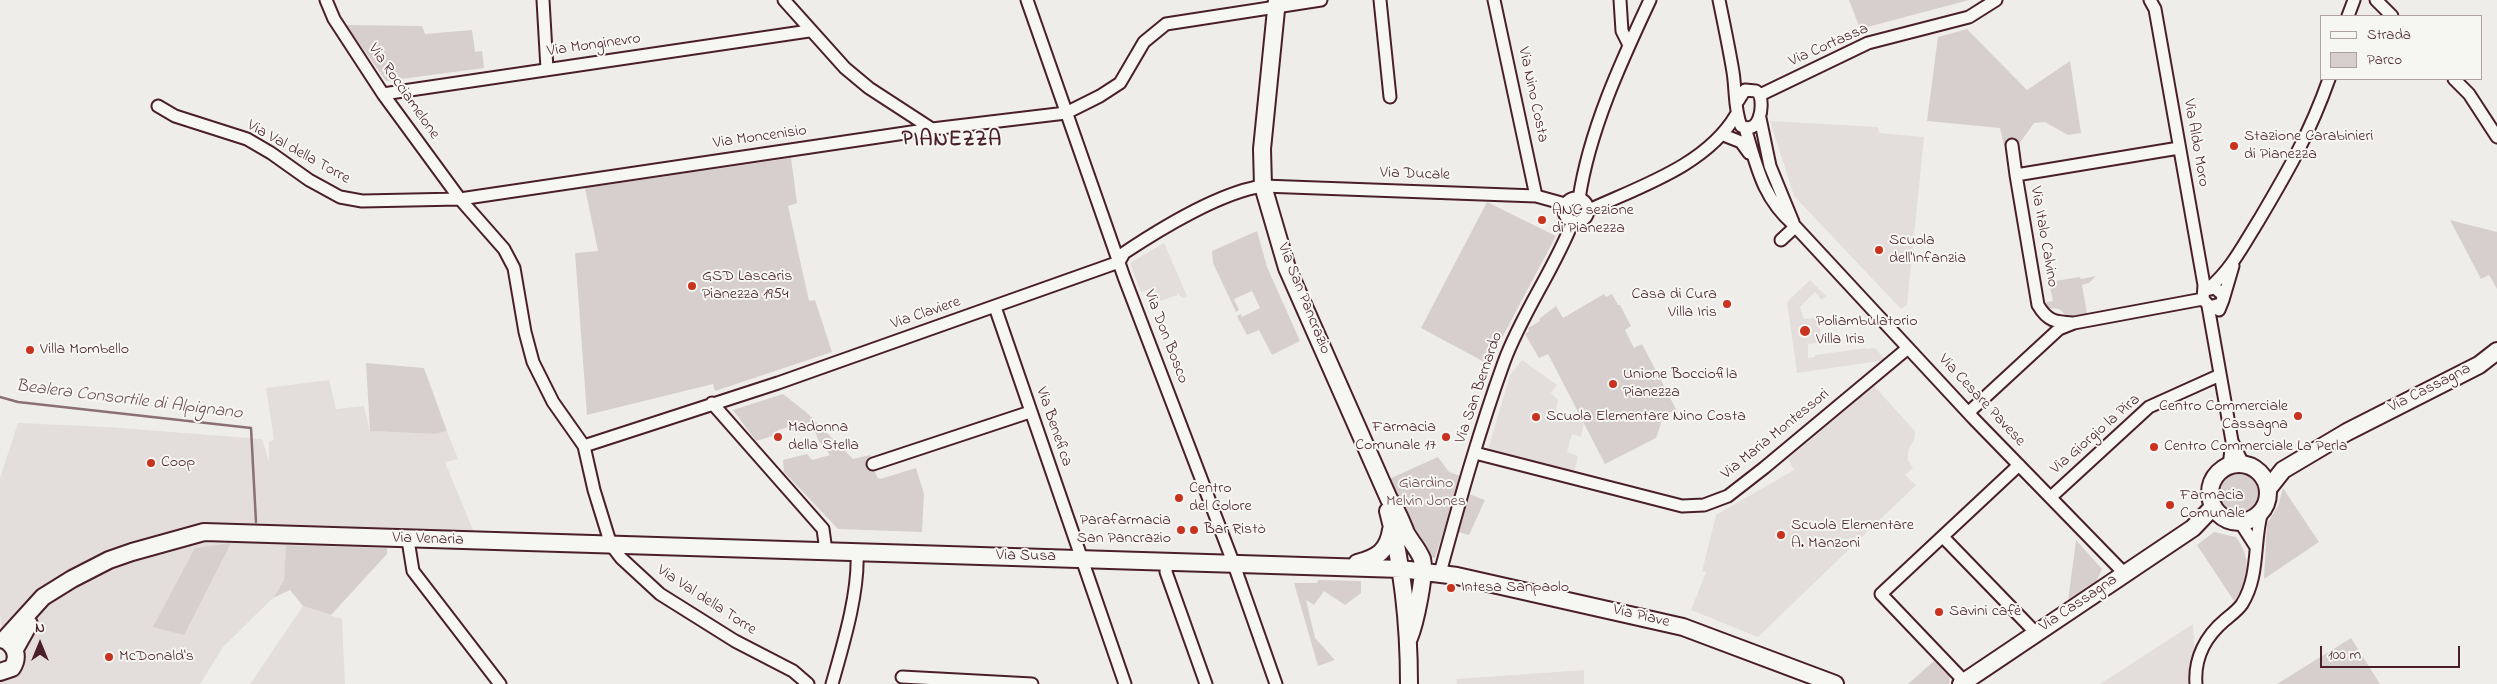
<!DOCTYPE html>
<meta charset="utf-8">
<style>
body{margin:0}
#map{position:relative;width:2497px;height:684px;overflow:hidden;background:#efedea;font-family:"Indie Flower",sans-serif}
canvas{display:block}
.legend{position:absolute;left:2320px;top:15px;width:162px;height:65px;box-sizing:border-box;background:#f6f6f2;border:1px solid #b1a0a2;margin:0;padding:6px 9px;list-style:none;font-size:15px;color:#4a1f2b}
.legend li{display:flex;align-items:center;gap:10px;height:25px}
.legend b{width:25px;border:1px solid #b1a0a2}
.north{position:absolute;left:15px;top:619px;width:50px;height:50px;-webkit-text-stroke:4px #f6f6f2;paint-order:stroke;rotate:0deg;font-size:14px;font-weight:700;line-height:20px;text-align:center;color:#4a1f2b}
.north::after{content:'';display:block;margin:auto;width:18px;height:22px;background:#4a1f2b;clip-path:polygon(50% 0,100% 100%,50% 72%,0 100%)}
.scale{position:absolute;left:2320px;top:646px;width:140px;height:22px;box-sizing:border-box;border:2px solid #4a1f2b;border-top:0;padding-left:6px;font-size:15px;line-height:18px;white-space:nowrap;color:#4a1f2b;-webkit-text-stroke:4px #f6f6f2;paint-order:stroke}
</style>
<div id="map">
<canvas width="2497" height="684"></canvas>
<ul class="legend">
<li><b style="height:6px;background:#f6f6f2"></b>Strada</li>
<li><b style="height:14px;background:#d7cfce"></b>Parco</li>
</ul>
<div class="north">N</div>
<div class="scale">100 m</div>
</div>
<script>
const g = document.querySelector('canvas').getContext('2d');
g.lineJoin = 'round';
function paint(path, color) { g.fillStyle = color; g.fill(path, 'evenodd'); }
function stroke(path, color, width, dash) { g.strokeStyle = color; g.lineWidth = width; g.lineCap = dash ? 'butt' : 'round'; g.setLineDash(dash || []); g.stroke(path); }
function drawText(font, color, halo, rows, align = 'center') {
  g.font = font + ' "Indie Flower",sans-serif'; g.lineWidth = 4; g.setLineDash([]); g.textBaseline = 'middle'; g.strokeStyle = halo; g.fillStyle = color; for (const [text, x, y, turn = 0] of rows) {
    g.save(); g.translate(x, y); g.rotate((+turn || 0) * Math.PI / 180); g.textAlign = isNaN(turn) ? turn : align; if (halo) g.strokeText(text, 0, 0); g.fillText(text, 0, 0); g.restore();
  }
}
paint(new Path2D(`
 M1770 121 1878 127 1879 133 1924 137 1907 305 1901 309 1794 196Z
 M1164 243 1187 296 1182 298 1176 291 1178 295 1160 301 1153 288 1141 292 1130 263Z
 M1810 280 1826 296 1822 300 1815 292 1800 307 1804 319 1818 318 1822 342 1808 344V358L1815 357V355L1866 348 1867 349 1875 348 1886 360 1797 373 1787 302Z
 M1522 360 1557 385 1551 393 1558 400 1556 411 1584 420 1581 437 1572 434 1567 452 1578 456 1574 473 1488 450 1510 375Z
 M329 380 336 409 364 406 370 431 435 434 447 431 458 459 445 462 475 535 287 531 284 580 273 598 223 647 200 684H0V674L24 669 26 658 20 655 2 634 0 612V478L18 423 108 427 262 439 269 461V442L274 439 266 388Z
 M1874 386 1915 431 1914 441 1910 446 1908 452V460L1913 468 1905 475 1916 485 1758 637 1691 610 1706 572 1702 571 1716 515 1794 470 1788 459Z
 M303 606 342 619 345 684H250Z
 M2193 624 2196 684H2100Z
 M1584 670V684H1457L1456 679Z`), '#e3dedc');
paint(new Path2D(`
 M1849 0H1969L1860 29Z
 M346 25 422 26 425 34 472 30 475 52 482 51 484 68 386 81Z
 M1967 29 2027 90 2070 61 2081 133 2068 135 2045 122 2034 123 2019 144 2004 146 2000 128 1927 121 1938 37Z
 M791 158 797 203 788 206 809 301 815 300 832 352 715 391 713 384 587 415 575 253 598 251 585 188Z
 M1487 202 1556 236 1488 364 1421 328Z
 M2450 220 2497 232V289L2489 275 2481 279Z
 M1257 231 1267 267 1300 341 1272 355 1259 330 1247 335 1237 316 1241 314 1242 317 1260 308 1252 291 1234 299 1239 310 1236 312 1213 263 1212 251Z
 M2096 276 2089 283 2082 285 2087 313 2068 317 2059 309 2047 308 2046 302 2053 301 2049 282 2080 277 2081 279Z
 M1604 294 1606 297 1612 294 1618 305H1620L1631 326 1625 330 1634 348 1642 344 1676 409 1663 417 1656 438 1605 464 1548 354 1539 358 1525 334 1529 331 1528 328 1540 321 1539 319 1556 306 1563 318Z
 M366 363 424 368 447 431 435 434 370 431Z
 M783 394 806 412 853 459 870 455 877 477 880 479 916 468 924 494 922 532 838 529 784 472 783 460 807 454 812 460 830 455 819 441 812 425 791 431 789 427 778 430 779 434 756 441 733 410Z
 M1438 457 1449 472 1461 476 1435 558H1433C1412 543 1400 502 1389 479Z
 M2217 491a22 22 0 1 1 44 0a22 22 0 1 1-44 0Z
 M2283 488 2319 542 2264 579 2267 524 2278 506Z
 M1463 492 1485 500 1469 535 1458 532Z
 M2214 532 2236 537C2252 558 2249 580 2234 601L2197 545Z
 M2076 540 2102 569 2096 582 2068 601Z
 M231 543 184 635 153 627 195 548Z
 M286 545 387 548V554L331 615 303 606 290 590 273 598 284 580Z
 M1318 580 1361 581V593L1345 605 1324 591 1314 605 1306 600 1315 638 1335 660 1318 666 1294 583H1317Z
 M2351 638 2380 684H2277Z
 M1934 661 1950 677 1949 684H1908Z`), '#d7cfce');
stroke(new Path2D(`
 M0 397 18 402 251 428 256 522`), '#8a6f74', 2.5);
const street = new Path2D(`
 M326 0 334 19 383 94 460 199 504 249 514 268 525 332 533 362 553 402 584 446 594 490 611 545 621 558 660 594 735 641 793 671 808 684
 M543 0 547 69
 M784 0 845 68 869 88 932 129
 M1027 0 1124 277 1233 562 1276 684
 M1380 0 1390 97
 M1494 0 1536 196
 M1620 0 1622 31 1629 45
 M1719 0C1724 24 1729 48 1733 72 1736 90 1734 109 1741 126 1760 135 1763 108 1760 95L1756 91 1745 90 1738 101
 M2150 0 2155 9 2204 285 2203 299 2210 307 2220 304
 M2376 0 2392 16
 M2348 16 2354 0
 M2454 79 2469 94 2497 137
 M383 94 809 31
 M1760 95 1868 43 1969 17 1996 0
 M158 106 175 116 247 139 271 153 309 180 340 197 362 201 460 199 932 129 1066 113 1100 96 1120 83 1144 42 1166 24 1321 0
 M1760 118 1770 166 1793 222
 M1745 128C1757 166 1762 197 1793 224L1973 418 2124 573
 M1726 136 1741 142 1749 153
 M2012 145 2016 175
 M1564 210a12 12 0 1 1 24 0a12 12 0 1 1-24 0Z
 M1579 199C1589 131 1621 62 1650 0
 M1587 211C1638 187 1706 166 1736 115
 M1781 240 1795 227
 M2209 288C2231 270 2244 244 2259 220 2288 171 2310 133 2329 79
 M2206 290 2215 288 2222 294 2223 300 2219 310
 M2223 300 2233 266
 M2208 306 2232 441 2243 464
 M995 307 1125 684
 M2074 323C2056 322 2048 322 2038 305L2016 175 2179 148
 M712 403 823 529 826 551
 M1969 412 2059 329 2074 323 2203 299
 M584 446 778 383 1119 262 1124 253C1160 229 1221 192 1263 186L1536 196 1565 204
 M1475 453 1682 506 1704 505 1728 496 1764 468 1908 348
 M873 464 1030 412
 M2229 466 2232 441
 M2051 497 2149 407 2220 375
 M2240 522 2256 547
 M1943 537 2036 633
 M408 540 413 571 500 684
 M1167 561 1166 572 1206 684
 M1440 573C1459 503 1479 431 1504 362 1522 313 1554 270 1573 221
 M902 677 1032 684
 M1965 682 1881 594 2019 465
 M832 684C843 645 859 593 857 553
 M2196 684C2194 658 2206 636 2225 620 2231 615 2238 610 2242 604 2260 575 2253 542 2262 511`);
const secondary = new Path2D(`
 M1277 0 1262 149 1263 186 1287 268 1389 499C1397 509 1401 521 1406 533 1411 542 1418 549 1422 559 1426 573 1415 624 1409 638
 M2210 493a29 29 0 1 1 58 0a29 29 0 1 1-58 0Z
 M2268 489 2283 470 2347 432 2479 365 2497 351
 M1388 511C1403 567 1409 626 1409 684
 M1357 563C1377 558 1388 551 1391 530
 M4 640 43 597 72 579 109 560 132 552 204 532 1401 569 1457 576 1683 627 1835 684
 M15 649 29 624
 M0 672 12 668C18 659 17 649 8 642
 M1961 684 2193 528 2213 507`);
stroke(street, '#4a1f2b', 15);
stroke(secondary, '#4a1f2b', 20);
stroke(street, '#f6f6f2', 11);
stroke(secondary, '#f6f6f2', 16);
for (const [x, y, r, color] of [
 [2234,146,5,"#c8321e"],
 [1542,220,5,"#c8321e"],
 [1879,250,5,"#c8321e"],
 [692,286,5,"#c8321e"],
 [1727,304,5,"#c8321e"],
 [1805,331,6,"#c8321e"],
 [30,350,5,"#c8321e"],
 [1613,384,5,"#c8321e"],
 [2298,416,5,"#c8321e"],
 [1536,417,5,"#c8321e"],
 [778,437,5,"#c8321e"],
 [1446,437,5,"#c8321e"],
 [2154,447,5,"#c8321e"],
 [151,463,5,"#c8321e"],
 [1179,498,5,"#c8321e"],
 [2170,505,5,"#c8321e"],
 [1181,530,5,"#c8321e"],
 [1194,530,5,"#c8321e"],
 [1781,535,5,"#c8321e"],
 [1451,588,5,"#c8321e"],
 [1939,612,5,"#c8321e"],
 [109,657,5,"#c8321e"]
]) { const dot = new Path2D(); dot.arc(x, y, r, 0, 2 * Math.PI); g.fillStyle = color; g.fill(dot); stroke(dot, '#f6f6f2', 2); }
drawText('16px', '#4a1f2b', '#f6f6f2', [
 ["Via Monginevro",594,46,-8],
 ["Via Cortassa",1829,46,-24],
 ["Via Rocciamelone",403,92,55],
 ["Via Nino Costa",1532,95,78],
 ["Via Moncenisio",760,138,-8],
 ["Via Aldo Moro",2195,143,80],
 ["Via Val della Torre",298,153,29],
 ["Via Ducale",1415,175,2],
 ["Via Italo Calvino",2043,237,80],
 ["Via San Pancrazio",1303,299,68],
 ["Via Claviere",926,314,-19],
 ["Via Don Bosco",1165,337,69],
 ["Via San Bernardo",1480,388,-71],
 ["Via Cassagna",2430,389,-27],
 ["Via Cesare Pavese",1981,401,47],
 ["Via Benefica",1053,427,71],
 ["Via Maria Montessori",1776,435,-39],
 ["Via Giorgio la Pira",2096,435,-41],
 ["Via Venaria",428,540,2],
 ["Via Susa",1026,557,1],
 ["Via Val della Torre",706,601,33],
 ["Via Cassagna",2079,604,-34],
 ["Via Piave",1641,617,13]
]);
drawText('16px', '#4a1f2b', '#f6f6f2', [
 ["Stazione Carabinieri",2244,137],
 ["di Pianezza",2244,155],
 ["ANC sezione",1552,211],
 ["di Pianezza",1552,229],
 ["Scuola",1889,241],
 ["dell'Infanzia",1889,259],
 ["GSD Lascaris",702,277],
 ["Pianezza 1954",702,295],
 ["Casa di Cura",1717,295,"right"],
 ["Villa Iris",1717,313,"right"],
 ["Poliambulatorio",1816,322],
 ["Villa Iris",1816,340],
 ["Villa Mombello",40,350],
 ["Unione Bocciofila",1623,375],
 ["Pianezza",1623,393],
 ["Centro Commerciale",2288,407,"right"],
 ["Cassagna",2288,425,"right"],
 ["Scuola Elementare Nino Costa",1546,417],
 ["Madonna",788,428],
 ["della Stella",788,446],
 ["Farmacia",1436,428,"right"],
 ["Comunale 17",1436,446,"right"],
 ["Centro Commerciale La Perla",2164,447],
 ["Coop",161,463],
 ["Centro",1189,489],
 ["del Colore",1189,507],
 ["Farmacia",2180,496],
 ["Comunale",2180,514],
 ["Parafarmacia",1171,521,"right"],
 ["San Pancrazio",1171,539,"right"],
 ["Scuola Elementare",1791,526],
 ["A. Manzoni",1791,544],
 ["Bar Ristò",1204,530],
 ["Intesa Sanpaolo",1461,588],
 ["Savini cafè",1949,612],
 ["McDonald's",119,657]
], 'left');
drawText('16px', '#6d4b54', '#f6f6f2', [
 ["Giardino",1426,484],
 ["Melvin Jones",1426,502]
]);
drawText('italic 18px', '#6f4e56', '#f6f6f2', [
 ["Bealera Consortile di Alpignano",129,401,7]
]);
g.letterSpacing = '1px';
drawText('bold 21px', '#4a1f2b', '#f6f6f2', [
 ["PIANEZZA",952,142]
]);
g.letterSpacing = '0px';
</script>
